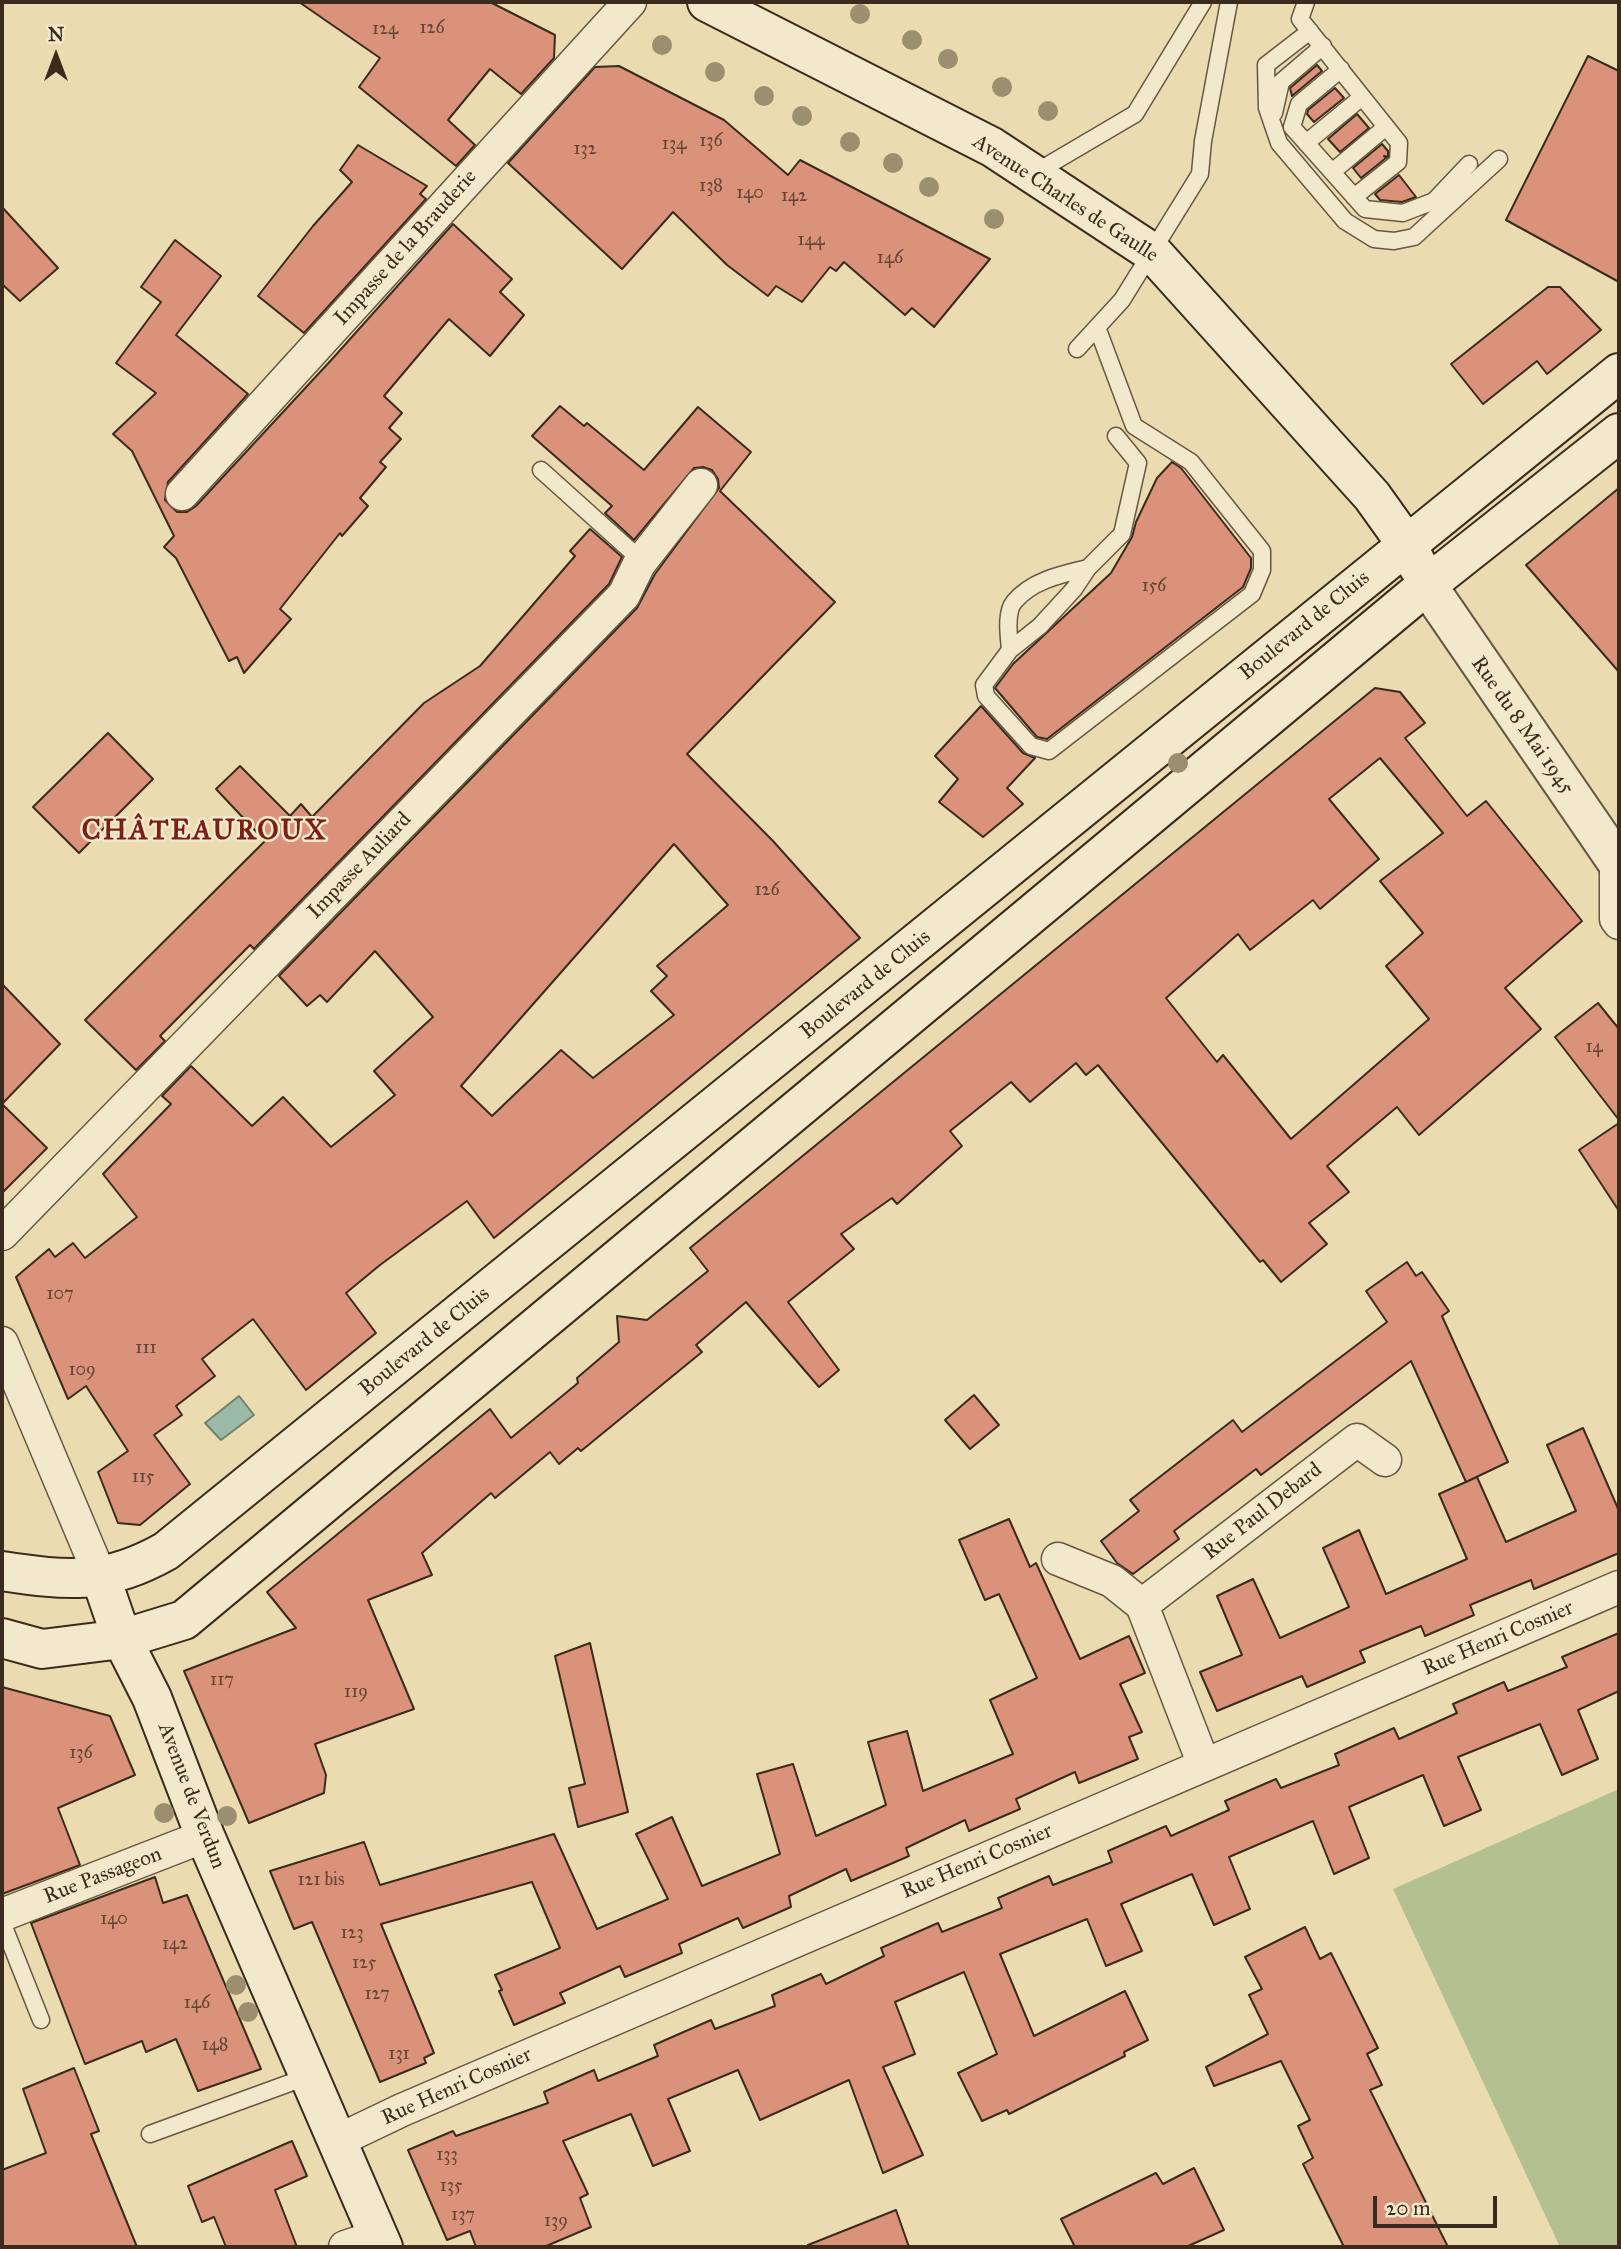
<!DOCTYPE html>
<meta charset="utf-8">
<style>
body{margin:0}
#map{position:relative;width:1621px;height:2249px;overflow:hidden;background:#ebdbb1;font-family:"IM FELL Great Primer",serif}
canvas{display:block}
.frame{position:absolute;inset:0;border:4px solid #3b2b1c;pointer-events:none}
.north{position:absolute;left:21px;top:21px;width:70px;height:70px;-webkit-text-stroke:5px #f2e8cc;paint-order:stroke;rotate:0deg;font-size:19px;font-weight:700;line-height:28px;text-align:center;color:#3b2b1c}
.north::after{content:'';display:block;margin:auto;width:24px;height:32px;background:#3b2b1c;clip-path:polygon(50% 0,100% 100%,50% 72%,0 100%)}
.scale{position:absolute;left:1373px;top:2196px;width:124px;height:32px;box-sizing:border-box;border:4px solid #3b2b1c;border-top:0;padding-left:9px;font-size:21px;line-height:24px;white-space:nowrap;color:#3b2b1c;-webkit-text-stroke:5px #f2e8cc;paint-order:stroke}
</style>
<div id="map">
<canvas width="1621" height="2249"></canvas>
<div class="frame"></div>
<div class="north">N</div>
<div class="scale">20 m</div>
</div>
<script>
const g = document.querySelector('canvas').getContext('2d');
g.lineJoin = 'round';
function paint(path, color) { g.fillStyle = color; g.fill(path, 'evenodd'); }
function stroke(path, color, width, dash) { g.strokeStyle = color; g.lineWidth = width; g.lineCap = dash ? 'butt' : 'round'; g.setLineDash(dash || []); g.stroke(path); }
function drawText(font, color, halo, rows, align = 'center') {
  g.font = font + ' "IM FELL Great Primer",serif'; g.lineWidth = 5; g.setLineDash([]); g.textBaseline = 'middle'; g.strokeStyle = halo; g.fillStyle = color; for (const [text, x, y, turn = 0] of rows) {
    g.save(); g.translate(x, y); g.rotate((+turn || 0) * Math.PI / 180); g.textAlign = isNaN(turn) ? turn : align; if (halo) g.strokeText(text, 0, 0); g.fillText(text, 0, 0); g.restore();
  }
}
paint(new Path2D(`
 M1619 1789V2247H1560L1393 1889Z`), '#b2c18f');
const water = new Path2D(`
 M239 1396 254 1415 221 1440 205 1423Z`);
paint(water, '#99bba7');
stroke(water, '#73816f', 2);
const building = new Path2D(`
 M299 2H490L555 35 554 58 521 94 490 69 448 120 475 145 456 166 359 87 380 58Z
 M1588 56 1619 71V282L1506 220Z
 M1317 65 1322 71 1292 96 1290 88Z
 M619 66 724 120 788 175 800 160 990 259 934 327 912 308 905 315 844 262 836 271 830 267 802 302 776 286 768 296 727 265 673 212 622 269 508 163 595 67Z
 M1335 88 1344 98 1314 122 1307 114 1308 110Z
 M1357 114 1369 128 1340 152 1328 139Z
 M1382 144 1388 151V157L1384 156 1386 158 1361 178 1353 168Z
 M358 145 427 186 420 194 426 199 304 333 258 296 313 226 352 182 340 170Z
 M1399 175 1416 197 1402 202 1380 200 1375 194Z
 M2 207 58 268 20 301 2 284Z
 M453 224 512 279 500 292 524 315 490 356 449 319 384 396 402 413 389 428 401 439 380 462 386 467 360 498 368 506 342 536 340 533 280 609 291 619 244 673 237 657 229 661 176 558 164 547 174 536 132 451 113 434 156 393 116 363 161 302 141 287 175 240 221 276 176 335 248 394 168 482 165 500 177 512H187L196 506 334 357Z
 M1548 287H1560L1601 330 1547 374 1537 361 1483 404 1451 364Z
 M560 406 584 426 587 423 644 470 698 407 751 452 720 491 835 602 687 754 773 841 860 938 494 1238 467 1201 380 1265 346 1293 376 1333 306 1390 253 1319 202 1359 215 1376 176 1406 182 1415 154 1435 190 1484 140 1525 118 1523 98 1472 128 1451 86 1386 68 1399 16 1277 49 1249 55 1257 73 1243 85 1258 137 1217 103 1174 171 1104 162 1096 191 1066 252 1126 283 1097 331 1147 395 1095 374 1071 433 1017 375 951 327 1002 320 995 307 1006 279 976 637 608 655 574 719 488 718 479 712 470 703 467 694 468 634 540 605 513 612 506 532 436ZM674 844 728 905 657 966 667 976 651 991 674 1015 593 1078 561 1050 492 1116 461 1086Z
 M1172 462 1181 468 1251 558V568L1243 587 1047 739 1037 737 995 688 1013 664 1111 573 1132 537 1136 522 1157 478Z
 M1619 488V672L1526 565Z
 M590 529 622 557 609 584 254 949 250 945 160 1036 165 1041 136 1070 85 1020 265 841 216 789 240 766 290 816 301 804 312 817 424 703 480 666 575 556 570 551Z
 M1375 688 1400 692 1425 723 1405 738 1467 816 1486 801 1582 921 1505 988 1541 1029 1419 1135 1397 1107 1327 1166 1349 1192 1309 1223 1327 1244 1281 1282 1263 1260 1260 1262 1098 1065 1086 1075 1076 1063 1030 1102 1011 1082 950 1131 962 1146 897 1204 892 1198 841 1234 854 1249 788 1302 839 1370 819 1387 746 1302 696 1345 702 1352 581 1451 578 1448 559 1464 550 1452 495 1498 491 1493 422 1553 432 1575 368 1600 414 1709 315 1744 326 1775 324 1793 249 1823 184 1671 296 1628 267 1592 490 1409 511 1438 578 1383 577 1378 619 1342 617 1316 647 1320 708 1271 690 1248ZM1380 758 1443 833 1380 881 1423 933 1386 966 1429 1019 1291 1139 1223 1055 1217 1062 1166 998 1238 934 1250 950 1313 900 1320 909 1379 859 1329 799Z
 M981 706 1023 753 1035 758 1007 788 1023 804 983 837 939 802 958 779 935 756Z
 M108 733 153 779 79 853 33 807Z
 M2 984 60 1044 2 1104Z
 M1598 1003 1619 1029V1120L1555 1037Z
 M2 1104 47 1148 2 1193Z
 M1619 1123V1211L1579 1150Z
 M1407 1262 1416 1276 1422 1272 1449 1311 1442 1316 1508 1462 1466 1482 1411 1361 1261 1475 1256 1469 1199 1512 1174 1531 1179 1539 1133 1574 1117 1563 1101 1541 1139 1511 1130 1500 1233 1420 1242 1432 1387 1322 1366 1291Z
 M974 1395 999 1425 970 1449 945 1420Z
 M1583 1428 1619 1511V1553L1534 1589 1531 1580 1470 1605 1474 1615 1425 1636 1421 1626 1360 1651 1365 1662 1307 1687 1302 1676 1217 1711 1200 1672 1242 1655 1217 1596 1253 1579 1280 1638 1349 1607 1323 1548 1359 1530 1386 1594 1467 1559 1439 1494 1477 1477 1506 1542 1576 1511 1547 1445Z
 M1009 1519 1030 1567 1036 1563 1080 1659 1129 1636 1145 1673 1120 1684 1142 1732 1129 1737 1138 1759 1079 1783 1075 1772 1016 1799 1020 1809 969 1831 965 1820 906 1848 909 1856 851 1881 846 1869 789 1896 791 1907 743 1928 738 1918 679 1944 682 1953 625 1977 620 1966 560 1993 565 2003 514 2025 499 1991 502 1990 495 1975 560 1948 532 1882 381 1924 434 2053 424 2058 426 2063 380 2082 312 1922 294 1929 270 1871 364 1842 380 1885 554 1834 597 1929 668 1899 636 1834 672 1817 702 1886 780 1854 757 1774 793 1764 816 1836 886 1805 868 1742 907 1731 923 1791 1013 1754 990 1700 1037 1678 999 1594 985 1600 959 1540Z
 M1619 1633V1691L1578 1710 1598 1759 1562 1775 1540 1724 1458 1757 1481 1810 1444 1826 1423 1775 1349 1807 1369 1858 1334 1874 1313 1821 1229 1857 1250 1909 1214 1925 1192 1874 1121 1904 1142 1951 1106 1966 1087 1919 1000 1954 1034 2036 1125 1991 1148 2040 1124 2052 1125 2056 1009 2114 1007 2110 982 2121 958 2073 997 2054 964 1972 895 2002 915 2054 883 2067 923 2155 883 2173 849 2080 760 2120 738 2070 668 2099 690 2151 653 2166 631 2114 563 2141 588 2194 580 2198 591 2227 544 2247H476L470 2231 447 2240 408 2150 453 2131 456 2136 548 2103 544 2092 594 2070 598 2081 658 2056 654 2045 711 2020 715 2029 775 2006 772 1995 821 1974 826 1984 884 1956 881 1948 938 1923 942 1932 1002 1908 998 1898 1049 1876 1053 1885 1112 1862 1108 1851 1166 1826 1171 1836 1229 1810 1225 1801 1276 1779 1281 1788 1339 1765 1335 1754 1394 1728 1399 1739 1457 1713 1453 1704 1504 1682 1508 1691 1567 1667 1562 1657Z
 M590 1643 628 1812 578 1827 569 1788 585 1784 555 1656Z
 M2 1687 110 1716 135 1775 58 1808 80 1865 2 1894Z
 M155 1877 163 1903 187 1895 261 2069 198 2091 176 2039 146 2052 142 2041 85 2064 31 1923Z
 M1305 1927 1320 1959 1331 1953 1378 2048 1367 2054 1382 2085 1370 2090 1448 2247H1344L1303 2164 1313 2158 1298 2126 1310 2120 1281 2061 1214 2086 1206 2067 1268 2034 1249 1995 1262 1989 1245 1957Z
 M74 2068 99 2131 91 2134 137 2247H2V2170L46 2153 23 2089Z
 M292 2141 307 2176 275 2190 297 2247H226L214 2217 202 2222 188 2186Z
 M1194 2168 1224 2230 1186 2247H1075L1061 2219 1156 2173 1163 2184Z
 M896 2210 909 2247H808V2245Z`);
paint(building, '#db927a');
stroke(building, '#3b2b1c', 2);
const service = new Path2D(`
 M1306 2 1300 19 1399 143 1398 162 1354 197
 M1310 31 1266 65 1267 108 1279 143 1345 221 1374 239 1394 241 1414 237 1499 159
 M1341 69 1299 104 1292 127 1365 209 1403 213 1434 201 1469 164
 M1274 113 1281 82 1323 46
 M1306 143 1362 97
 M1332 172 1386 127
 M1033 174 1135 114 1203 2
 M1097 327 1134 426 1191 462 1262 551V570L1252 594 1049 751 1031 746 986 696 984 685 1010 650 1040 626 1074 589 1088 568 1122 534 1138 463 1116 436
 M1077 349 1122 300 1200 174 1203 141 1229 2
 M541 470 641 560
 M1010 650C1009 637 1005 613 1014 602 1032 580 1063 574 1088 568
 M2 1922 41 2020
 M150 2134 309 2076`);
const minor = new Path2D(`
 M182 494 630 2
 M1619 857 1616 861V919L1619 923
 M2 1234 624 595 639 564 701 485
 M2 1343 101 1578
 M1058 1559 1112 1581 1142 1605
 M1204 1765 1142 1605 1357 1440 1385 1460
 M2 1915 205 1836
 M337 2141 402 2110 1619 1587
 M345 2247 378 2236`);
const tertiary = new Path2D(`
 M1427 585 1619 865`);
const secondary = new Path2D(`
 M707 2 992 147 1153 253 1372 496 1407 545 1419 568
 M2 1571C68 1581 106 1585 166 1551L1619 373
 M101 1578 122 1639 152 1698 205 1836 383 2247
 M2 1638 42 1649 122 1639 184 1620 1427 585 1619 433`);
stroke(service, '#675741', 19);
stroke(minor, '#675741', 35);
stroke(tertiary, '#675741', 42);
stroke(secondary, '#3b2b1c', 42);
stroke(service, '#f2e8cc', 16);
stroke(minor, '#f2e8cc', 32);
stroke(tertiary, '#f2e8cc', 38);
stroke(secondary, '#f2e8cc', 38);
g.fillStyle = '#9b8f6f';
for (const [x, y] of [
 [860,14],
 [912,40],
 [662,45],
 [948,59],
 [715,72],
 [1002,87],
 [764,96],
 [1048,111],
 [802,116],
 [850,142],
 [893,163],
 [929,187],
 [994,219],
 [1178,763],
 [164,1813],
 [227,1816],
 [236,1985],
 [248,2012]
]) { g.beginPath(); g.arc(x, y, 10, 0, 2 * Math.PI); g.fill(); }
drawText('18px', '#634534', null, [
 ["126",432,29],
 ["124",385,30],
 ["136",711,142],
 ["134",674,145],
 ["132",585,150],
 ["138",711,187],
 ["140",750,194],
 ["142",794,197],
 ["144",811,241],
 ["146",890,259],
 ["156",1154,587],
 ["126",767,891],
 ["14",1594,1048],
 ["107",60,1295],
 ["111",146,1349],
 ["109",82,1371],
 ["115",143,1478],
 ["117",222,1681],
 ["119",356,1693],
 ["136",81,1754],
 ["121 bis",321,1881],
 ["140",114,1920],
 ["123",352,1934],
 ["142",175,1945],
 ["125",364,1964],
 ["127",377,1995],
 ["146",197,2004],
 ["148",215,2046],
 ["131",399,2055],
 ["133",447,2156],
 ["135",451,2187],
 ["137",463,2216],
 ["139",556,2222]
]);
drawText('21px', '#3b2b1c', '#f2e8cc', [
 ["Avenue Charles de Gaulle",1065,199,33],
 ["Impasse de la Brauderie",406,248,-48],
 ["Boulevard de Cluis",1305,626,-39],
 ["Rue du 8 Mai 1945",1522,726,55],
 ["Impasse Auliard",360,866,-46],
 ["Boulevard de Cluis",866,985,-39],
 ["Boulevard de Cluis",425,1342,-39],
 ["Rue Paul Debard",1263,1512,-38],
 ["Rue Henri Cosnier",1498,1639,-23],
 ["Avenue de Verdun",191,1796,69],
 ["Rue Henri Cosnier",977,1862,-23],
 ["Rue Passageon",103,1876,-21],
 ["Rue Henri Cosnier",457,2087,-24]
]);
g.letterSpacing = '2px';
drawText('bold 28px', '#7a1f14', '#f2e8cc', [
 ["CHÂTEAUROUX",205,832]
]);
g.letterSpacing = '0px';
</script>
